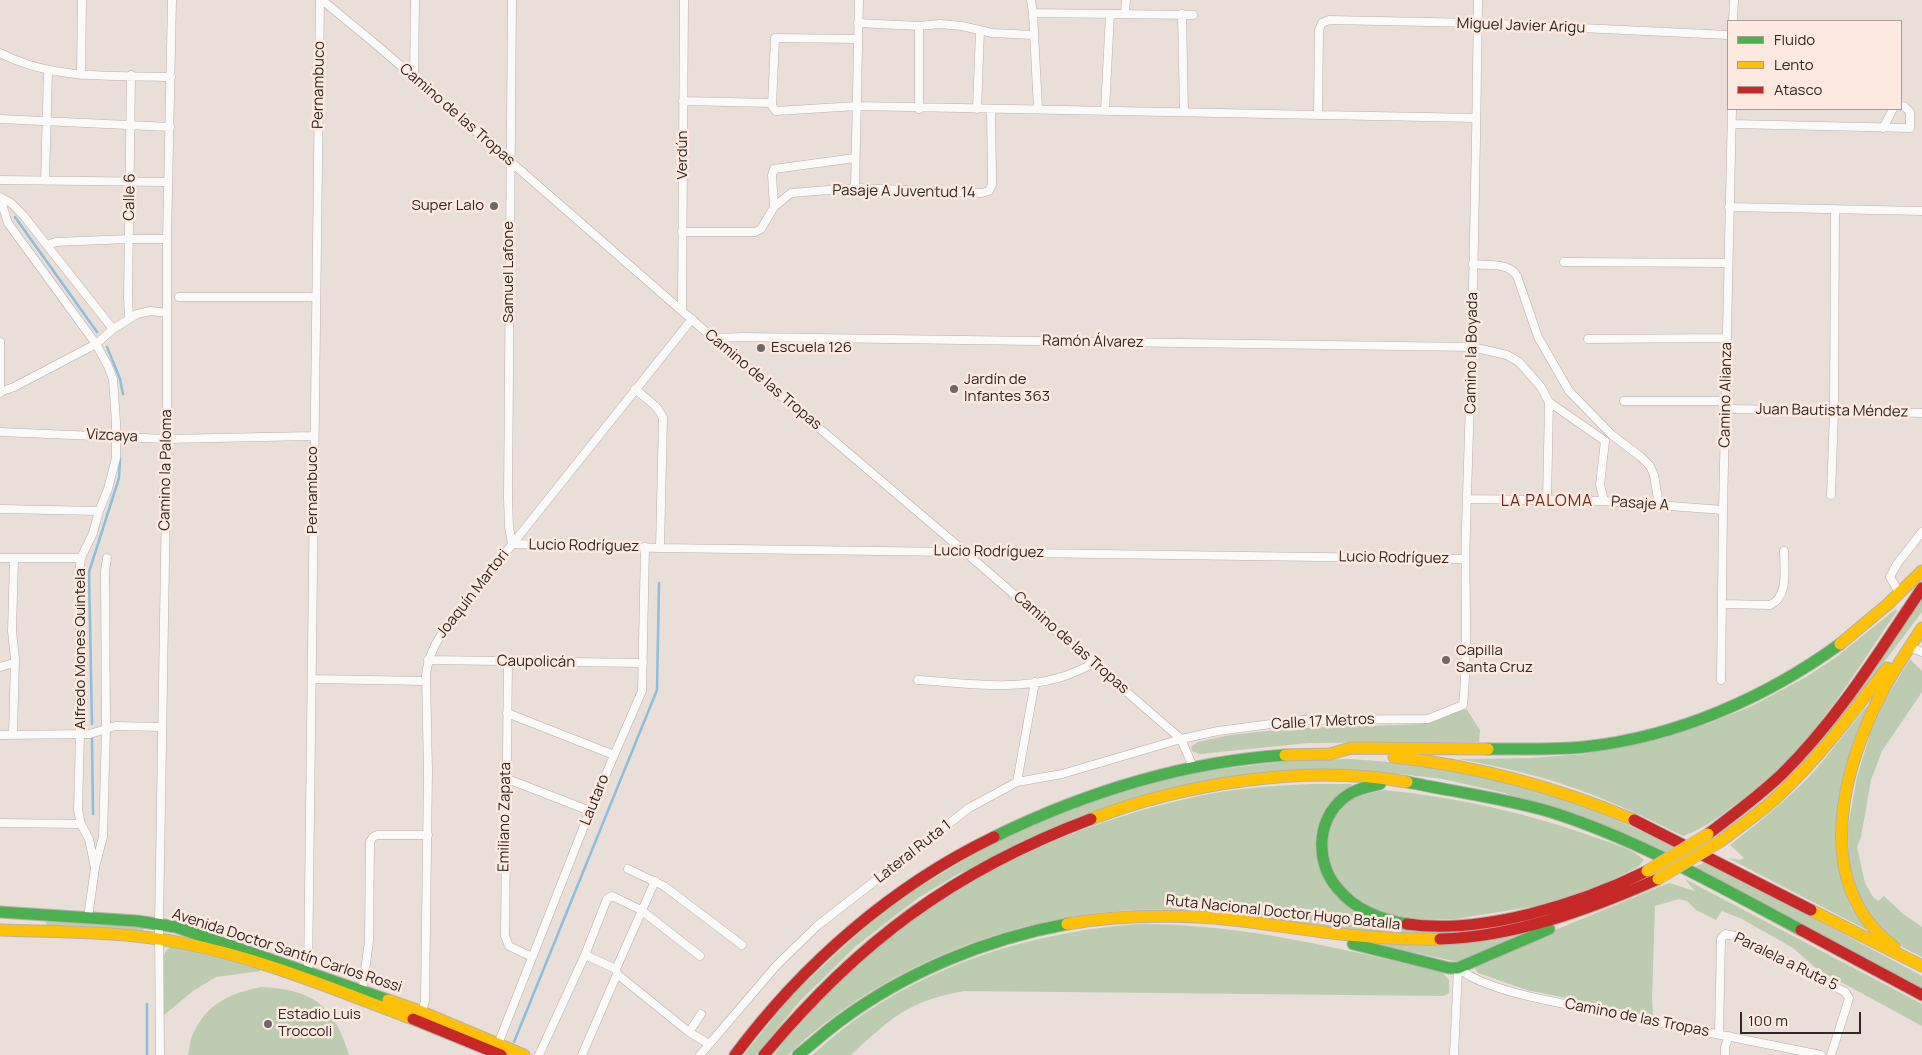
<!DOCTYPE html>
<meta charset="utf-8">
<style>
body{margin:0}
#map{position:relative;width:1922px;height:1055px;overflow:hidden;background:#e9ded8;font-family:Manrope,sans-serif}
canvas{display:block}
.legend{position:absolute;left:1727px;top:20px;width:175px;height:90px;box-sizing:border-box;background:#fde9df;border:1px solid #ab9c94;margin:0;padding:6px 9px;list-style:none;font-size:15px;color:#2f2824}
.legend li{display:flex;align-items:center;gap:10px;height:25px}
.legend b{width:25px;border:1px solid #ab9c94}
.scale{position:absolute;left:1740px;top:1012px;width:121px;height:22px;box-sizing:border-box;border:2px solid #2f2824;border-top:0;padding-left:6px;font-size:15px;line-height:18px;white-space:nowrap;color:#2f2824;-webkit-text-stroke:4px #fde9df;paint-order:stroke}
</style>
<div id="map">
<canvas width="1922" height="1055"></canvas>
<ul class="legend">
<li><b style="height:6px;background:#4caf50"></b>Fluido</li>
<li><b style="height:6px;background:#ffc107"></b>Lento</li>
<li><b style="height:6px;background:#c62828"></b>Atasco</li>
</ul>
<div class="scale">100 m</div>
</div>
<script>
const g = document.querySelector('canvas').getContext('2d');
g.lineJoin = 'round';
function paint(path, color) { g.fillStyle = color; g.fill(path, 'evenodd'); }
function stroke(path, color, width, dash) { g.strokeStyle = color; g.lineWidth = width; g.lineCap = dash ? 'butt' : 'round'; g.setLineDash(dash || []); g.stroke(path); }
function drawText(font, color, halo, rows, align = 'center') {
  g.font = font + ' Manrope,sans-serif'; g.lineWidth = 5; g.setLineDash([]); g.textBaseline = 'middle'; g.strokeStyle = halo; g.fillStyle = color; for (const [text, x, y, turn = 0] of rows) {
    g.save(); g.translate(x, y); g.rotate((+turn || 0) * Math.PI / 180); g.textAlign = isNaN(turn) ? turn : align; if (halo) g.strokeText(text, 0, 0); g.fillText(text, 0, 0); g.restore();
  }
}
paint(new Path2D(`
 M1922 598V612L1838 723 1751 808Z
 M1896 609 1897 611C1863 660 1831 714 1790 758 1773 776 1754 791 1735 805 1716 819 1705 828 1683 836 1642 816 1602 796 1559 783 1526 772 1492 765 1458 759L1532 758 1584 754 1707 724 1752 706 1806 677 1835 658Z
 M1910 659 1922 671V692L1882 751 1871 780 1861 837 1857 847 1865 883 1873 897 1878 901 1884 896 1902 913 1922 927V957L1902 947 1886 935 1863 907 1849 865 1848 827 1857 777 1871 731 1886 698Z
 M1869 706 1859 733 1841 882 1852 909 1867 930 1728 858 1740 860 1744 858 1730 845C1760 821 1791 797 1817 768 1834 748 1849 727 1866 707Z
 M1462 709 1467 710 1480 730 1479 742 1308 743 1200 754 1192 751 1191 747 1198 742 1230 735 1267 731 1304 728 1423 724Z
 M1351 759 1402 763 1474 774 1572 801 1676 846 1665 853 1505 793 1443 779 1400 774 1220 779 958 874 918 898 856 946 800 1001 756 1055H744L791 996 887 907 1000 838 1087 801 1197 772 1296 760Z
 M1312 784H1352C1350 788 1345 790 1341 794 1333 800 1326 807 1322 816 1311 838 1315 861 1326 882 1329 890 1336 896 1343 902 1414 966 1582 910 1656 872L1657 874C1564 923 1458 941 1354 931 1297 925 1242 912 1185 910 1043 903 892 956 788 1055H774C876 917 1034 831 1199 796 1236 788 1274 786 1312 784Z
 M1384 790C1457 797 1531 814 1600 839 1614 844 1633 849 1644 860L1638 867 1597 888 1537 906 1455 919 1407 920 1375 910 1342 887 1326 854 1332 817 1355 796Z
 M1707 861 1922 976V988L1693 868Z
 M1685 879 1922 1004V1026L1817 969 1793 948 1742 919 1722 911 1716 920 1696 910 1687 901 1679 899 1655 906 1652 999 1653 1016 1527 990 1478 973 1475 969 1476 966 1480 961 1669 883 1695 891Z
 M46 921 140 924 144 929 142 932 46 926Z
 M1140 924C1245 924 1341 949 1442 972L1449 980V993L1443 996 964 991C908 1001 891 1018 851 1055H812C829 1041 846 1025 865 1013 947 958 1042 931 1140 924Z
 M1526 932 1458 962 1379 945Z
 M176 946 261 968 260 971 216 977 193 991 164 1015V956C166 949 169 947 176 946Z
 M261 987C312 989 334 1005 349 1055H188C190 1048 190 1038 194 1032 208 1003 231 993 261 987Z`), '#bdccb0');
stroke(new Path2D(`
 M15 217 97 332
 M107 347 120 379 123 394
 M92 724 89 572 119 478 120 459
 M92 739 93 814
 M514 1042 657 690 659 583
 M147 1055V1004`), '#8dbedd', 2.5);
const street = new Path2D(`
 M322 0 379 47 713 338 965 552 1181 739 1193 767
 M512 0 508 498 509 527 512 544 660 548 1465 559
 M1031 0 1033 13 1038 109
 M1033 13 1193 15
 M1125 14 1126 0
 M1182 14 1184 111
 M1733 21 1734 0
 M858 23 919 26 940 24 962 26 992 33 1034 35
 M858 39 775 38 772 106 776 111 857 106 1476 118
 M0 53C54 81 113 75 171 77
 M81 75 82 0
 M414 78 415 0
 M683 101 772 103
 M919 109V26
 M977 109 980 31
 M1105 110 1110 14
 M1318 114 1319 30 1322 23 1329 20 1477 23 1728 35
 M0 119 170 127
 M1732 124 1910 128V112L1905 107 1901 106
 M1883 128 1893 109
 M0 180 168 182
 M45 181 48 71
 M855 188 859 0
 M0 197 11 203 23 215 113 329
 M0 198 8 223 96 344 108 366 113 379 116 422V458L108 489 99 511 93 533 81 558 80 566V734L78 810 81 824 89 839 95 868 88 917
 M774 207 772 175 774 169 855 158
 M1729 207 1922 211
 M682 232H755L761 229 774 207 791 193 855 188 982 193 989 191 992 185V177L991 109
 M47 245 56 242 129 239H167
 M1564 262 1728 263
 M1473 264C1488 266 1509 262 1517 276L1538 337 1569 391 1612 435 1641 457 1650 466 1654 475 1659 505
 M179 297H316
 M682 310 684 0
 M129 318 128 298 131 75
 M713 338 744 337 1472 347 1507 355 1519 362 1541 387 1549 402 1605 441
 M1588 339 1727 338
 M0 342V393
 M635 389C645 398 658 405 663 418L660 548
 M0 392 14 387 96 344 113 329 137 314 151 311 167 313
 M1624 401H1719L1729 408 1735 409 1922 413
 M0 432 167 439 313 436
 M1831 495 1834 411 1835 209
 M1467 499 1604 501 1723 510
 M1547 501 1549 402
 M1604 501 1600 485 1605 441
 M0 509 99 511
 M0 558H81
 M1900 594 1890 577 1897 564 1922 532
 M1723 604 1770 605C1789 597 1784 569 1784 551
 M1910 647 1922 652
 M428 660 643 663
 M508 662 505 936 509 946 532 957
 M0 667 14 663
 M312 679 426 681
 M918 680C964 683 1014 691 1058 678 1071 675 1082 669 1094 663
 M1721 680 1723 510 1732 109
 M507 713 614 755
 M0 735 90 734 115 726 162 727
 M13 735 15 659 12 631 14 558
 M505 778 590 811
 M1017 782 1035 682
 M0 823 81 824
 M95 867 103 837 106 729 105 571 107 558
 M628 869 664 886 742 945
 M585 955 616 969
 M1458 968C1487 993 1573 1005 1611 1013 1681 1027 1751 1041 1821 1055
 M617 974 689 1032 709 1044
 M308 976 320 0
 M362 994 369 941 370 842 373 837 377 835H428
 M421 1015 425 1001 428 771 426 675C428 656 436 641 447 626L692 319
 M689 1032 701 1014
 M1719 1034 1721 939 1725 934 1739 937 1845 992 1849 998 1847 1005 1831 1055
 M498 1044 590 811 642 691 645 547
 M160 1055 159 924 167 439V239L172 0
 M539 1055 585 955 607 899 612 896 641 910 700 956
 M582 1055 617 974 616 969 655 881
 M700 1055 776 966 817 926 969 808 1017 782 1062 774 1181 739 1218 731 1301 720 1428 719 1463 705C1469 647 1464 587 1466 528 1472 352 1476 176 1478 0
 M1454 1055 1458 968
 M1725 1055V1047L1729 1036`);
const fast = new Path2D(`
 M1488 749C1520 749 1552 750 1584 747 1677 737 1765 698 1840 644
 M1407 782C1455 792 1504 798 1551 812 1639 840 1720 887 1801 930
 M1380 784C1370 786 1360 788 1351 793 1316 813 1313 862 1339 890 1356 910 1382 920 1407 924
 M994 837C1086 792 1183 762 1285 755
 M0 912 137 921 176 927 388 1000
 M1353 944 1449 968H1458L1549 929
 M798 1055C812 1044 825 1032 840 1021 906 972 986 939 1067 924`);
const slow = new Path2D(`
 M1840 644 1888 604 1922 571
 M1285 755 1330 754 1351 748 1488 749
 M1394 757C1478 766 1556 787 1634 820
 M1091 819C1185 783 1307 764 1407 782
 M1721 841C1740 826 1760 813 1778 796 1819 758 1853 712 1887 668
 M1811 910 1922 966
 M1067 924C1110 916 1154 915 1199 917 1240 919 1282 927 1323 932 1362 937 1401 940 1440 939
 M0 930C61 932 122 931 182 943 261 958 338 991 413 1019
 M1894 947C1883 938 1873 929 1865 917 1820 852 1848 760 1880 696 1892 672 1908 650 1922 628
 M388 1000 422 1012 524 1055`);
const jam = new Path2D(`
 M1634 820 1811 910
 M1708 834C1733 815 1759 796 1782 774 1838 719 1879 652 1922 588
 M1407 924C1482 935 1580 904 1647 871
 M1801 930 1922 995
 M1440 939C1515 937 1590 909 1658 879
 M413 1019 501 1055
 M735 1055C802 965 892 886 994 837
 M764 1055C858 942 953 871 1091 819`);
stroke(street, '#b8afab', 9);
stroke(fast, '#b8afab', 13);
stroke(slow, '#b8afab', 13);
stroke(jam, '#b8afab', 13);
stroke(street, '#fcfaf9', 8);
stroke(fast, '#4caf50', 11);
stroke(slow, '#ffc107', 11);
stroke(jam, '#c62828', 11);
const slowBridge = new Path2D(`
 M1647 871 1708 834
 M1658 879 1721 841`);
stroke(slowBridge, '#c4b9b6', 13, []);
stroke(slowBridge, '#ffc107', 11);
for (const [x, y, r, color] of [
 [494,206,5,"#706863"],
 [761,348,5,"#706863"],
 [954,389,5,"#706863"],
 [1446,660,5,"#706863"],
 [268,1024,5,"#706863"]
]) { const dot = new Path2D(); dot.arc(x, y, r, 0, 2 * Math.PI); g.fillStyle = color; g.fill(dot); stroke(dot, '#fde9df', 2); }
drawText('15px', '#2f2824', '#fde9df', [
 ["Miguel Javier Arigu",1521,26,2],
 ["Pernambuco",319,85,-89],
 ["Camino de las Tropas",457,115,41],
 ["Verdún",683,155,-90],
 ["Pasaje A Juventud 14",904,192,1],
 ["Calle 6",130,197,-89],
 ["Samuel Lafone",509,272,-90],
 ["Ramón Álvarez",1093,342,1],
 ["Camino la Boyada",1472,353,-89],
 ["Camino de las Tropas",763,380,40],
 ["Camino Alianza",1726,395,-89],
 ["Juan Bautista Méndez",1832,411,1],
 ["Vizcaya",112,436,3],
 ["Camino la Paloma",166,470,-89],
 ["Pernambuco",313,490,-90],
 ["Pasaje A",1640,504,4],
 ["Lucio Rodríguez",584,546,1],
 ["Lucio Rodríguez",989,552,1],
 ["Lucio Rodríguez",1394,558,1],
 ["Joaquín Martori",473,594,-52],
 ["Camino de las Tropas",1071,643,41],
 ["Alfredo Mones Quintela",81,649,-90],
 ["Caupolicán",536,662,1],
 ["Calle 17 Metros",1323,722,-3],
 ["Lautaro",595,800,-68],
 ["Emiliano Zapata",505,817,-89],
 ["Lateral Ruta 1",913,852,-38],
 ["Ruta Nacional Doctor Hugo Batalla",1283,913,6],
 ["Avenida Doctor Santín Carlos Rossi",287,951,18],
 ["Paralela a Ruta 5",1786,962,26],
 ["Camino de las Tropas",1637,1018,11]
]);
drawText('15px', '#2f2824', '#fde9df', [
 ["Super Lalo",484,206,"right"],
 ["Escuela 126",771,348],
 ["Jardín de",964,380],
 ["Infantes 363",964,397],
 ["Capilla",1456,651],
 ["Santa Cruz",1456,668],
 ["Estadio Luis",278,1015],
 ["Troccoli",278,1032]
], 'left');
g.letterSpacing = '1px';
drawText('16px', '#6d291c', '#fde9df', [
 ["LA PALOMA",1547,502]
]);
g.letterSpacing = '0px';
</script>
